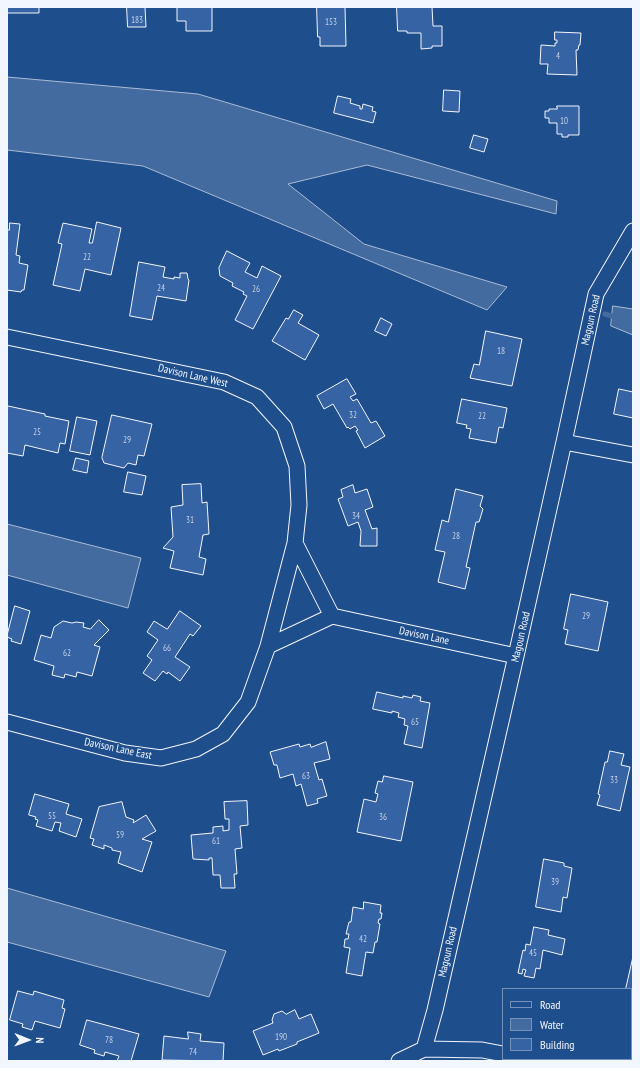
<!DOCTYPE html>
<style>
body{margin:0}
#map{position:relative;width:640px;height:1068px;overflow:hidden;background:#1f4e8c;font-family:"PT Sans Narrow",sans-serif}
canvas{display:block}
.frame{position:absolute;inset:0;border:8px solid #f2f6ff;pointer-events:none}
.legend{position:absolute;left:502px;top:988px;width:130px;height:72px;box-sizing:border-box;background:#1f4e8c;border:1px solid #7391ba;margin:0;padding:5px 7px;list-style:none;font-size:12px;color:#f2f6ff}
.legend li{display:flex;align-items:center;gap:8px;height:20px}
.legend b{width:20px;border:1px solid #7391ba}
.north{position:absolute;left:8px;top:1020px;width:40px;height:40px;-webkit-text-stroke:3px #1f4e8c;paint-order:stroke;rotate:91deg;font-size:11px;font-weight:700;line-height:16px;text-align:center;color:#f2f6ff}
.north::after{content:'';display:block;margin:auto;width:14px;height:18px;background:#f2f6ff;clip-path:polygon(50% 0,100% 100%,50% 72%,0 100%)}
</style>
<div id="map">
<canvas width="640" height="1068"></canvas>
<div class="frame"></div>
<ul class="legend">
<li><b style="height:5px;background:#1f4e8c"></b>Road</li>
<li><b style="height:11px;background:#446ba0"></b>Water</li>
<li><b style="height:11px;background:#3563a3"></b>Building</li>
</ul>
<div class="north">N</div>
</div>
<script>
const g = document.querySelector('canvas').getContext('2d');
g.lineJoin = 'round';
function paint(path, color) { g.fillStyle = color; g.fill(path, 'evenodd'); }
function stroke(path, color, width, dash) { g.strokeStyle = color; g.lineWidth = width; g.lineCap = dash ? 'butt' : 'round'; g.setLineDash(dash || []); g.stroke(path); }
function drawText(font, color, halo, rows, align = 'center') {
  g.font = font + ' "PT Sans Narrow",sans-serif'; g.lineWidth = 3; g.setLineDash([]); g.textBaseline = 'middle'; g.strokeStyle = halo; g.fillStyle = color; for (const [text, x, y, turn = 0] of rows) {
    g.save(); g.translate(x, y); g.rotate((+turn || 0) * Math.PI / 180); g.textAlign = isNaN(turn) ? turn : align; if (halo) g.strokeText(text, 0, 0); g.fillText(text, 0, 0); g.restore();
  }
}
const water = new Path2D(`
 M7 77 198 94 557 201 556 214 367 165 288 184 364 244 507 287 487 310 143 166 7 150Z
 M613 306 633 309V335L611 326Z
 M7 524 141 558 128 608 7 575Z
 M7 888 226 951 209 997 7 942Z`);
paint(water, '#446ba0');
stroke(water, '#a8bbd7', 1);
stroke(new Path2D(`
 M605 314 618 318`), '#446ba0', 5);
const building = new Path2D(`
 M7 7H39V13H7Z
 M127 7H145L146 27H128Z
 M158 7H212V31H186V21H177V7Z
 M317 7H345L346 46H320V37H318Z
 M397 7H432L433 26H442V46H432V48L421 49V33H407V31H398Z
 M555 32 581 33 580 45H579L578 50H576L577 75 547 74 548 64H540L541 45 555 46V43H557V40H555Z
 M444 90 460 91 459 112 443 111Z
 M338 96 351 99 350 103 360 106V109H362L363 104 373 107 372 111 376 112 373 123 334 113Z
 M557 106H579V135H568V137H562V134H557V123H549V118H545V111H549V109H557Z
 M474 135 488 139 484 152 470 148Z
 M97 222 121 228 111 275 85 269 80 291 53 285 62 244 58 243 63 223 92 229 89 243H92Z
 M10 223 20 224 16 255 20 256 19 263 28 265 24 290H22L21 292 7 290V230H9Z
 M227 251 250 263 245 272 257 278 262 266 281 276 253 329 235 320 247 296 243 294 244 292 232 286 233 283 220 276 219 268Z
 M139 262 165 267 163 277 174 279V277L180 278V273H187L188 279 189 280 186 301 157 296 152 320 130 316Z
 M294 310 303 315 298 323 319 335 305 360 272 341 286 318 288 319Z
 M381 318 392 324 386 336 375 331Z
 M486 331 522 339 512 386 470 378 474 364 479 365Z
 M347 379 356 394 350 397 353 401 357 399 371 423 376 421 385 436 365 448 356 431 358 430 355 426 350 429 348 427 347 428 333 404 324 409 317 396Z
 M619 389 633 392V418L614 414Z
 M462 399 507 408 503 428 499 427 496 443 469 438 471 429 466 428 467 425 457 423Z
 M8 406 45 414V416L69 421 65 444 60 443 58 453 25 445 23 456 7 453Z
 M112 415 152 424 144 456 138 455 136 465 128 463 124 468 104 463 102 458Z
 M77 417 97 421 90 455 70 451Z
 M76 458 89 461 87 473 73 470Z
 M128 472 146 476 142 495 124 492Z
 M201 484 202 503 207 502 209 534 203 535 199 557 206 559 203 575 170 568 174 551 163 548 173 537 171 507 183 505 182 485Z
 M353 485 355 493 367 489 373 507 365 510 372 529 377 528V546H360L361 531 358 522 348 526 338 499 343 497 341 490Z
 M456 489 483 496 480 506 483 509 479 522H476L466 567 470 568 465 589 438 582 445 552 435 550 442 520 448 522Z
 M571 594 608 602 598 651 565 644 568 630 564 629Z
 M15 606 30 611 21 644 11 641 12 639 7 637Z
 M180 611 201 626 193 636 190 634 175 657 190 667 180 681 168 672 167 674 163 671 155 681 143 673 152 660 147 656 158 640 147 632 154 621 167 629Z
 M99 620 109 630 94 645 100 647 92 676 77 672 76 677 65 674 64 678 52 675 54 666 34 660 41 635 51 638 54 627 63 621 72 623 76 622 84 623 83 627 90 629Z
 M377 692 403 698V696L412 698 413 695 421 697 420 701 430 703 422 748 404 744 408 726 404 725 405 719 398 717 399 713 392 711V713L373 709Z
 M326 742 330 759 314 763 319 780 322 779 327 796 317 799 318 803 307 806 301 784 296 786 293 774 280 778 277 765H274L270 752 299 744 300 747 310 744 311 747Z
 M610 751 624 754 621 765 630 767 620 811 597 805 600 795 598 794 605 762H607Z
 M384 776 413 782 401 841 357 832 364 799 376 802 378 794 375 793 378 781 382 782Z
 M35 794 69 804 66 814 82 819 76 837 59 831 61 823 55 822 52 831 36 826 38 820 35 819 36 817 29 815Z
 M247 801 248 825 240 826 242 848 235 849 237 874H234L235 888H221L220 875H213L212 858H209V860L193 859 191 835 213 833V827L223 826V831L229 830V819H225L224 802Z
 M122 802 126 817 134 820 133 823 146 815 156 831 142 839 152 842 142 872 118 863 121 852 112 850V848L104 845V849L92 845 94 839 90 838 99 807Z
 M544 859 564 863V866L572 868 567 898 563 897 561 912 536 907Z
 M364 902 381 905 380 913H382L381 919H379L378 923 380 924 377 942H375L373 953 366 952 362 976 346 973 350 948 344 947 345 939H348L349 934H346L349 922H351L353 907 363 909Z
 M534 927 549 930 548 935 565 939 562 955 543 950 540 969 536 968 534 978 524 976 526 970 523 969 522 974 518 973 523 950 525 951 526 944 530 945Z
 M633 957V1019L631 1018V989H626Z
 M18 991 33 995 34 991 64 1000 62 1008 65 1009 60 1028 35 1021 32 1030 22 1027 23 1024 10 1020Z
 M295 1010 299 1019 311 1014 319 1033 297 1042V1044L279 1051 278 1049 263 1055 253 1031 273 1023 272 1020 274 1014 282 1011 286 1014Z
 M87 1020 139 1034 131 1061H117L119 1056 105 1052 104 1056 94 1053 95 1050 80 1045Z
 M188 1032 201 1034 200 1041 224 1043 223 1061 162 1060 164 1036 188 1039Z`);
paint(building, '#3563a3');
stroke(building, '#f2f6ff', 1);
const street = new Path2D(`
 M7 337 224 382 257 397 284 427 297 466 299 505 295 543 268 646 248 702 223 734 196 749 161 758 125 753 7 722
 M564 442 633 455
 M295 543 332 616 516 656
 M268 646 332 616
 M424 1049 435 1010 516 656 564 442 596 294 633 231
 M524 1059 534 1061
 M399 1061 424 1049 482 1050 503 1054`);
stroke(street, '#f2f6ff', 17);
stroke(street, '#1f4e8c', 15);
drawText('9px', '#c3d1e8', null, [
 ["183",137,20],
 ["153",331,22],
 ["4",558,56],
 ["10",564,121],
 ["22",87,257],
 ["24",161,288],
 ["26",256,289],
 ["18",501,351],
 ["32",353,415],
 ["22",482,416],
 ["25",37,432],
 ["29",127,440],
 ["34",356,516],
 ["31",190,520],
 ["28",456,536],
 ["29",586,616],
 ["66",167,648],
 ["62",67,653],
 ["65",415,722],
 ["63",306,776],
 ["33",614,780],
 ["55",52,816],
 ["36",383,817],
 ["59",120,835],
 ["61",216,841],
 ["39",555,882],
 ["42",363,939],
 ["45",533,953],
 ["190",281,1037],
 ["78",109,1040],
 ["74",193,1052]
]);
drawText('11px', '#f2f6ff', '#1f4e8c', [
 ["Magoun Road",591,320,-77],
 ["Davison Lane West",193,376,13],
 ["Davison Lane",424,636,12],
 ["Magoun Road",521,637,-77],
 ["Davison Lane East",118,749,12],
 ["Magoun Road",448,952,-77]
]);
</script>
